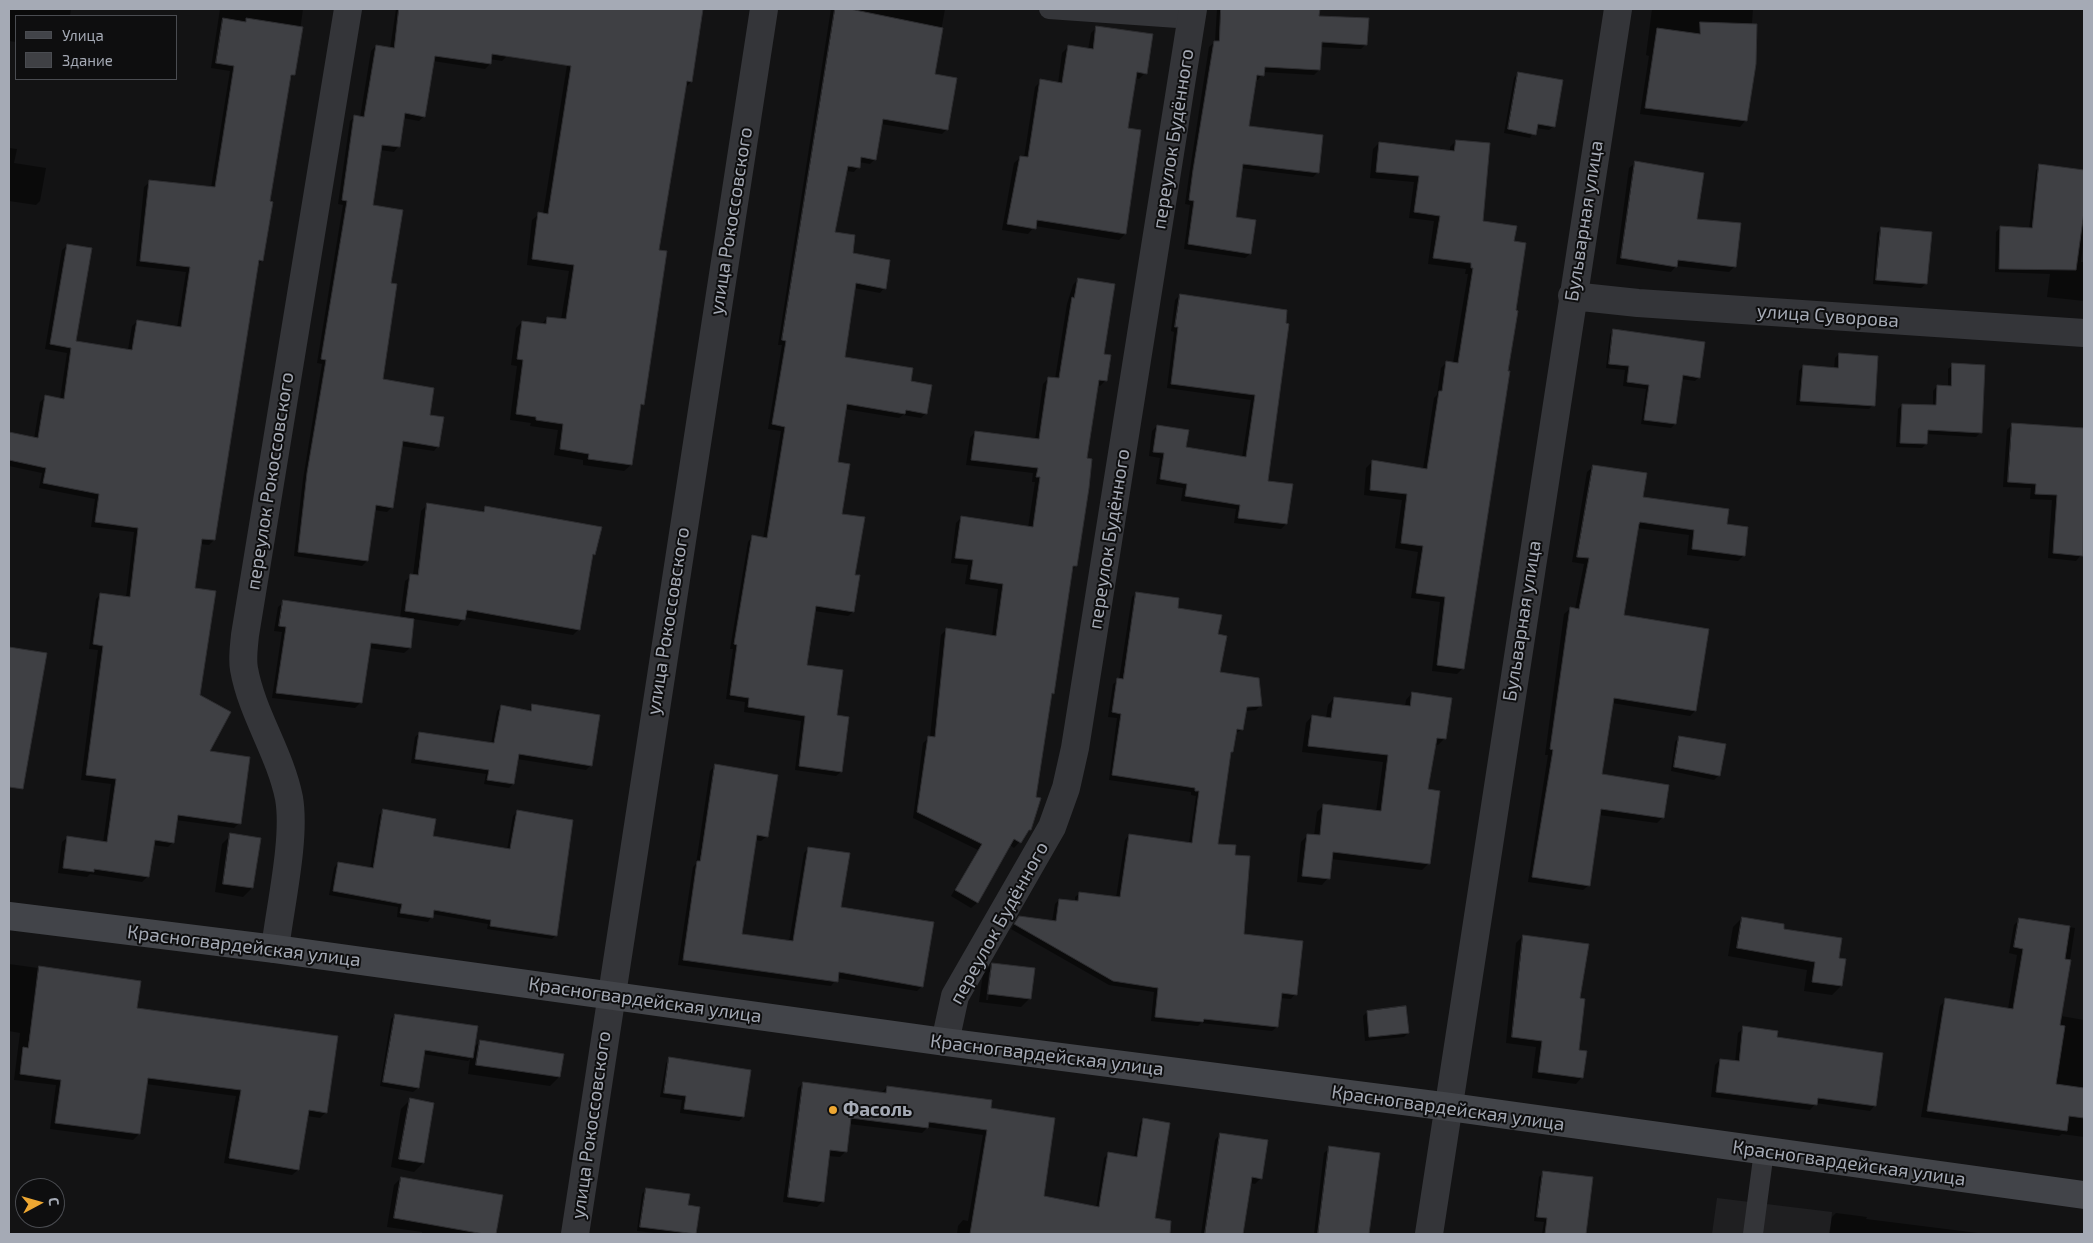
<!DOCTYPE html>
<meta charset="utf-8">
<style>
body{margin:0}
#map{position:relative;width:2093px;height:1243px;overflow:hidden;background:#131314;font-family:"Exo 2",sans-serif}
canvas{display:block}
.frame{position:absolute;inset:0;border:10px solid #a5aab5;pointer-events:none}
.legend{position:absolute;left:15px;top:15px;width:162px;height:65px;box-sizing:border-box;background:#0e0e0f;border:1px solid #4a4c51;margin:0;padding:6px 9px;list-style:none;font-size:15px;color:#a5aab5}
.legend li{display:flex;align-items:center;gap:10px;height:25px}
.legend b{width:25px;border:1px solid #4a4c51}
.north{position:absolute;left:15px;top:1178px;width:50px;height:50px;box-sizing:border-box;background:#0e0e0f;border:1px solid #4a4c51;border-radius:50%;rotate:84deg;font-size:14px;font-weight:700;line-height:20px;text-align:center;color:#a5aab5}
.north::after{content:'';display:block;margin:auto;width:18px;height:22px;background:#eda732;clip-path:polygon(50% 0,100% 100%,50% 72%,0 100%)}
</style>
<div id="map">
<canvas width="2093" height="1243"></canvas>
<div class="frame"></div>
<ul class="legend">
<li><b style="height:6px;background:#424449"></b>Улица</li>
<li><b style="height:14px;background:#3f4044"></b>Здание</li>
</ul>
<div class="north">С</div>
</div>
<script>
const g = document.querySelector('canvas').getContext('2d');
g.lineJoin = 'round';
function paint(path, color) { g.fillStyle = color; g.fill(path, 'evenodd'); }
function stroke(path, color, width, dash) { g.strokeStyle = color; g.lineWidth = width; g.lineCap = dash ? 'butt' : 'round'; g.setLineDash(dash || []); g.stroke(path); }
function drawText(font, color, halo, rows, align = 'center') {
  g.font = font + ' "Exo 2",sans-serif'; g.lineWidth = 4; g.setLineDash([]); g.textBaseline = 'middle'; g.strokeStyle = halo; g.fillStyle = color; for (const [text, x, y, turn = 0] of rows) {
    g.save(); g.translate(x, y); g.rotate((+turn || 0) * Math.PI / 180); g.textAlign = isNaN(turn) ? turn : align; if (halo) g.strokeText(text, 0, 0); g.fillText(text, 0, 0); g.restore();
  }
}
paint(new Path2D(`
 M1717 1198 1832 1212 1830 1234H1712Z`), '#1f1f21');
paint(new Path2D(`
 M9 9H71L70 16H16V42L9 41Z
 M220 9H303L294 75 289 79 269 202 262 260 257 266 214 540 209 545 200 544 194 589 199 695 208 752 239 823 234 828 176 820 173 842 168 847 153 845 148 876 142 882 90 874 87 877 58 873 62 842 68 837 103 843 111 784 81 780 98 650 89 649 96 599 101 594 126 597 134 532 91 527 95 499 39 488 42 473 9 466V433L34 439 40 402 46 397 60 399 67 353 45 349 62 250 68 245 75 342 128 350 132 326 138 321 177 328 186 272 136 266 144 187 150 182 211 188 230 71 211 68Z
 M396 9H514L507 56 502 61 490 59V64L485 69 433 61 424 116 419 121 403 118 398 147 394 152 380 150 371 206 390 284 381 380 429 416 438 446 434 451 401 446 392 507 387 512 374 510 367 561 362 566 294 556 303 479 322 364 317 363 343 205 338 204 350 121 355 117 360 118 371 51 376 46 390 49Z
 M617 9H702L691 82 685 88 657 251 643 404 640 407 631 465 624 471 583 465V460L554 455 558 430 530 426 531 423 510 420 517 366 511 365 516 328 522 322 541 325 547 318 561 320 569 271 527 265 532 220 539 214H543L569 53 611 52Z
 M831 9H945L933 75 947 129 942 134 881 124 875 159 870 164 859 162 858 167 854 172 846 171 833 233 884 288 880 293 854 288 844 358 909 382 926 413 921 418 903 415 899 418 845 409 836 463 841 515 854 576 853 612 848 616 814 611 805 666 835 716 841 772 836 776 795 770 801 721 744 712 745 702 726 699 733 649H730L748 542 752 537 763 539 781 431 768 429 782 345H778Z
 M1217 9H1318V17L1366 44 1361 49 1320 47 1319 70 1314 75 1263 72 1258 80H1255L1248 127 1318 172 1313 177 1241 168 1235 218 1250 254 1245 258 1184 249 1190 205 1185 204 1189 176 1209 47 1215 42Z
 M1652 9H1753L1745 121 1740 127 1640 114 1649 56 1646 55Z
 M1097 27 1145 73 1139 79 1135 78 1127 129 1134 181 1125 234 1119 240 1035 226 1028 234 1002 230 1014 163 1021 157 1024 158 1035 87 1041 81 1058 84 1062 53 1068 47 1088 50 1091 33Z
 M1518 73 1554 126 1549 130 1536 128 1530 138 1504 133 1514 78Z
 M1456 141 1482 223 1463 668 1457 674 1432 671 1440 602 1411 598 1418 552 1395 548 1402 500 1364 495 1366 468 1372 462 1423 469 1434 398 1437 395 1441 368 1447 362 1453 363 1468 274H1465L1466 269 1428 264 1434 221 1409 218 1414 182 1370 178 1373 149 1379 143 1450 152V147Z
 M9 148 17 149 14 163 46 168 40 201 36 205 9 201Z
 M1635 163 1696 220 1735 266 1729 272 1676 266 1671 272 1616 264 1629 168Z
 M2040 166 2084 171V237L2081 262H2084V301L2047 297 2050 274 1995 272 1996 232 2000 228 2029 229 2036 170Z
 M1881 229 1926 284 1921 288 1873 284 1877 233Z
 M1078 279 1103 355 1106 380 1100 386 1096 385 1086 459 1076 566 1070 572 1030 830 1014 848 1010 845 977 903 971 908 951 896 978 850 913 818 923 743 930 737 941 635 946 630 992 637 998 589 965 584 968 565 951 563 956 523 961 518 1028 528 1035 482H1032L1033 473 966 465 970 438 975 432 1035 440 1043 384 1049 378 1055 379 1067 304 1073 285Z
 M1180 295 1286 311 1267 482 1291 486 1286 524 1281 529 1234 523 1236 509 1181 501 1183 488 1156 484 1160 458 1149 456 1152 431 1157 426 1185 448 1242 458 1251 400 1167 388 1174 332 1171 331 1175 300Z
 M1614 330 1699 377 1695 381 1681 379 1675 424 1671 428 1641 424 1646 389 1623 386 1625 370 1606 368 1610 334Z
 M1839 354 1873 405 1869 409 1796 405 1799 371 1803 366 1834 369 1835 358Z
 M1953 365 1980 433 1976 437 1926 434V444L1922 448 1896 447 1898 409 1902 405 1933 406V391L1937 386 1948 387V369Z
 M2013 424 2084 430V509L2081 555 2076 561 2048 558 2052 500 2030 499 2031 488 2003 487 2007 430Z
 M1593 467 1642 498 1725 525 1743 556 1738 561 1687 555 1689 535 1637 528 1622 616 1695 711 1690 716 1612 703 1601 775 1663 817 1657 823 1599 815 1589 885 1583 890 1528 882 1548 755H1545L1564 614 1570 609H1575L1584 564 1572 562 1587 472Z
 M427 505 480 513 486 507 594 554 591 557 579 629 573 635 464 617 458 626 413 619 410 648 404 653 369 648 361 702 355 708 272 698 282 632 274 631 278 607 284 602 400 618 405 581 413 575 421 511Z
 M1136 593 1176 609 1217 635 1219 673 1260 706 1256 710 1245 711 1242 729 1235 734 1232 752 1229 755 1216 845 1234 856 1243 936 1295 994 1291 999 1280 998 1277 1027 1272 1031 1201 1023 1198 1026 1151 1021 1154 992 1109 985 1011 929 1019 917 1052 922 1055 904 1059 900 1075 902V897L1080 893 1116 898 1125 840 1129 835 1189 843 1196 796 1191 795V792L1109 780 1117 718 1108 717 1113 684 1119 680 1132 597Z
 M9 648 45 654 26 744 9 741Z
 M1412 693 1445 738 1438 745 1434 744 1427 790 1429 863 1422 870 1331 859 1328 878 1322 885 1297 882 1301 842 1308 835 1314 836 1317 812 1323 806 1376 812 1383 762 1302 752 1306 723 1312 716 1326 718 1328 705 1334 698 1405 707 1406 700Z
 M533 706 591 765 586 770 517 759 513 784 509 788 484 784 486 774 411 763 415 737 420 733 491 744 497 711 501 707 528 712Z
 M1679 737 1719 775 1714 780 1671 771 1675 742Z
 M715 766 767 836 761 841 755 840 741 935 789 942 804 853 809 848 840 908 922 986 917 991 837 978 831 986 678 965 693 867 696 864 710 771Z
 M383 811 432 837 507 850 513 816 517 812 556 935 552 939 487 929 488 924 433 914 428 922 397 917 398 907 329 895 334 868 338 863 370 869 379 815Z
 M231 835 259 839 252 888 243 897 215 892 222 844Z
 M1742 918 1837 959 1845 960 1841 986 1832 995 1804 991 1807 970 1728 956 1733 927Z
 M2020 919 2075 928 2061 1016 2084 1020V1137L2062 1134 2059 1136 1921 1117 1940 1006 1946 1000 2008 1009 2017 955 2009 953 2014 925Z
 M1523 936 1578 1051 1582 1077 1576 1084 1532 1078 1536 1047 1506 1043 1516 943Z
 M9 964 139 982 136 1009 326 1112 320 1118 307 1116 298 1170 292 1175 224 1163 236 1096 146 1084 139 1134 133 1140 50 1129 56 1085 14 1080 20 1033 9 1031Z
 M992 964 1030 998 1021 1007 979 1002 983 973ZM989 972H992L988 1000H986Z
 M1367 1012 1408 1033 1404 1037 1365 1041 1363 1016Z
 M395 1015 473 1048 481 1041 559 1077 550 1086 468 1074 470 1059 468 1061 423 1054 418 1088 413 1092 380 1086 391 1019Z
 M1744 1028 1775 1038 1875 1105 1870 1111 1816 1103 1810 1110 1711 1097 1715 1065 1720 1060 1735 1062 1738 1033Z
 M670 1059 749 1071 743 1117 739 1121 680 1113 682 1100 660 1097 666 1063Z
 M803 1083 881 1093 887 1087 990 1109 1042 1197 1046 1198 1042 1234H957L958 1226 963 1220 968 1221 983 1135 928 1127 922 1133 849 1124 845 1152 840 1157 828 1156 822 1202 817 1207 783 1202 798 1088Z
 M410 1100 423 1163 414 1172 391 1167 401 1109Z
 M1144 1119 1169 1124 1150 1234H1099V1228L1093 1227 1104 1158 1108 1154 1134 1158 1140 1123Z
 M1220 1134 1261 1178 1255 1184 1250 1183 1242 1232 1249 1234H1201L1215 1140Z
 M1330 1148 1379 1154 1369 1234H1314L1324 1153Z
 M1544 1172 1592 1179 1584 1234H1542L1544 1222 1534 1221 1539 1177Z
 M401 1178 501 1196 494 1234H422V1232L387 1227 394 1185Z
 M646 1189 687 1206 695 1234H662L637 1231 642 1194Z
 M1836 1213 1867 1217 1866 1219 1986 1234H1829L1832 1217Z`), '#0007');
const building = new Path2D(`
 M399 9H703L692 82 687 81 659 250 667 251 644 405 641 404 632 465 588 459 589 454 560 449 563 424 536 420V417L516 414 523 360 517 359 522 321 546 324 547 317 566 319 574 265 532 259 538 212 548 214 571 66 492 54 491 64 435 56 425 117 405 113 400 147 382 145 373 205 403 210 391 283 397 284 383 379 434 388 430 415 444 417 439 447 403 441 393 508 376 505 368 561 298 552 307 473 326 360 321 359 347 201 342 200 354 115 364 117 376 45 394 48Z
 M835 9H850L943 28 935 74 957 78 948 130 883 119 876 160 861 157 860 168 848 166 835 232 855 235 853 253 890 260 886 289 856 283 845 357 913 368 911 381 932 385 927 414 906 410 905 414 847 404 838 462 850 464 842 514 865 517 855 575H860L854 612 816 606 807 665 843 670 837 715 849 717 842 772 799 766 805 716 748 707 749 698 730 695 737 645 734 644 752 535 767 538 785 427 772 424 786 341 782 340Z
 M1221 9H1320L1319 16 1369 18 1367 45 1322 42 1320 70 1265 67 1264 76 1257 75 1249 126 1323 135 1319 173 1243 164 1236 217 1256 220 1251 254 1188 244 1194 201 1189 200 1193 170 1214 41H1219Z
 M223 18 246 22V18L303 27 295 75H291L270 201 273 202 263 261 259 260 215 540 202 539 195 588 216 591 200 695 231 712 210 751 250 757 241 824 178 815 174 843 155 840 149 877 94 869V872L63 868 67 836 107 842 116 779 86 775 103 646 93 644 100 593 130 597 138 528 95 522 99 494 43 483 46 468 9 460V432L38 438 45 395 64 399 71 348 50 344 67 244 92 248 76 341 132 350 137 320 181 327 190 267 140 261 149 180 215 187 234 66 216 63Z
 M1700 22 1757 24 1756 64 1747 121 1645 108 1657 28 1700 34Z
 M1096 26 1153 34 1147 74 1137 72 1128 128 1141 130 1126 234 1037 220 1036 229 1007 224 1020 156 1028 157 1040 79 1062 83 1068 45 1093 49Z
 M1518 72 1563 80 1555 127 1538 124 1536 135 1508 129Z
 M1456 140 1490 143 1483 221 1517 226 1514 241 1526 243 1516 310 1518 311 1508 371H1510L1464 669 1437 665 1445 597 1416 593 1423 546 1401 543 1407 494 1370 490 1372 460 1427 469 1439 391H1442L1446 361 1458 363 1473 268H1471V263L1433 258 1440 216 1414 212 1419 176 1376 172 1379 142 1454 151Z
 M1635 161 1704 173 1697 219 1741 223 1736 267 1678 260 1677 267 1621 258Z
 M2039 164 2084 170V212L2076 270 1999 269 2000 226 2032 228Z
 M1881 227 1932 232 1927 284 1876 280Z
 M1078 278 1115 284 1104 354 1111 355 1107 381 1099 380 1087 458 1092 459 1089 488 1077 566H1073L1054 694 1052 693 1036 797 1041 798 1031 830H1029L1021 843 1014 839 978 903 955 890 982 844 917 812 928 736 935 737 946 628 996 636 1003 584 970 579 973 560 955 558 961 516 1033 527 1040 477H1036L1038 468 971 460 975 431 1039 439 1048 377 1059 378 1072 297 1074 298Z
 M1180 294 1287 310 1286 323 1289 324 1268 481 1293 484 1287 524 1238 518 1240 505 1185 496 1187 484 1160 479 1164 453 1153 452 1157 425 1189 430 1186 447 1246 457 1255 395 1171 384 1178 327H1175Z
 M1613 329 1705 342 1700 378 1683 375 1676 424 1644 420 1649 385 1627 382 1629 366 1609 364Z
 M1839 353 1878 356 1875 406 1800 401 1803 365 1838 368Z
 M1952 363 1985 365 1982 433 1928 430 1927 444 1900 443 1902 404 1936 405 1937 385 1951 386Z
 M2012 423 2084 428 2083 556 2053 553 2057 495 2035 494 2036 484 2008 482Z
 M1593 465 1647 473 1643 497 1729 509 1727 524 1748 527 1745 556 1692 549 1694 530 1640 522 1639 524 1624 615 1709 629 1696 711 1614 698 1602 774 1669 785 1664 818 1601 809 1590 886 1532 877 1553 750 1550 749 1570 607 1579 609 1589 558 1577 557Z
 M427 503 484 512 485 506 602 527 595 555 593 554 580 630 467 610 465 620 405 611 410 574 418 575Z
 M1136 592 1179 598 1178 608 1222 615 1218 634 1227 636 1220 672 1259 678 1262 706 1247 707 1243 730 1237 729 1233 752H1231L1218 844 1236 845 1235 855 1250 856 1244 934 1303 941 1297 995 1282 993 1278 1027 1204 1019 1203 1022 1155 1017 1158 988 1113 981 1014 924 1019 916 1056 921 1059 899 1078 901 1079 892 1120 897 1129 834 1192 843 1199 791H1195V788L1112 775 1121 714 1112 712 1117 678 1123 679Z
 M283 600 414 619 411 648 371 643 362 703 276 693 286 627 279 626Z
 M9 647 47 653 23 789 9 787Z
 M1412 692 1452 698 1446 739 1437 738 1428 789 1440 791 1430 864 1333 852 1330 879 1302 876 1307 834 1320 835 1323 804 1381 811 1388 755 1308 746 1312 715 1331 718 1334 697 1410 706Z
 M532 704 600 715 592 766 519 754 514 784 487 780 489 770 415 759 419 732 494 743 501 705 531 711Z
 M1679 736 1726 744 1720 776 1674 767Z
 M715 764 778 775 768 837 757 835 742 934 793 941 808 847 850 853 841 907 934 922 923 987 839 972 838 982 683 960 697 861H700Z
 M383 809 436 819 433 836 510 849 517 810 573 820 557 936 490 926 491 920 434 910 433 918 400 913 402 904 333 891 338 862 373 868Z
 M230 833 261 838 253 888 223 884Z
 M1742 917 1784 924V929L1842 938 1839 958 1846 959 1842 986 1812 982 1815 962 1737 948Z
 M2019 918 2070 926 2065 959 2071 960 2060 1025 2065 1026 2056 1084 2084 1088V1118L2069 1116 2067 1131 1927 1111 1945 998 2013 1009 2023 949 2014 947Z
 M1523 935 1589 944 1580 998 1585 999 1579 1050 1587 1051 1583 1078 1538 1072 1542 1041 1512 1037Z
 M992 963 1035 968 1031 999 988 994Z
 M39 966 141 981 137 1008 338 1036 327 1113 309 1110 299 1170 229 1158 241 1090 148 1078 140 1134 55 1123 61 1080 20 1074 23 1047 28 1048Z
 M1406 1006 1409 1033 1369 1037 1367 1011Z
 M395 1014 478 1026 473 1058 425 1050 419 1088 383 1082Z
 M1743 1026 1778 1031 1777 1037 1883 1053 1876 1106 1818 1098 1817 1105 1716 1092 1720 1059 1739 1061Z
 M480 1040 564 1054 560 1077 476 1065Z
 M669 1057 751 1070 744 1117 684 1109 686 1096 664 1093Z
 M803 1082 886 1093 887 1086 992 1100 991 1108 1055 1118 1044 1196 1099 1207 1108 1152 1137 1157 1143 1118 1170 1123 1155 1218 1171 1221 1170 1234H970L987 1130 929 1122 928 1128 851 1118 847 1152 830 1150 824 1202 788 1197Z
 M410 1098 434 1103 424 1163 399 1159Z
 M1220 1133 1268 1140 1262 1179 1252 1177 1243 1234H1205Z
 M1329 1146 1380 1153 1369 1234H1318Z
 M1543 1171 1593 1177 1586 1234H1545L1547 1218 1537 1217Z
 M401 1177 503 1195 496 1234H484L394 1218Z
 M646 1188 690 1194 688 1205 700 1207 696 1234 640 1227Z`);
paint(building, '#3f4044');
stroke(building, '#2d2d30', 1);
stroke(new Path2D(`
 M1049 9 1192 19
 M1753 1234 1764 1151`), '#343539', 20);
stroke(new Path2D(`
 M1572 296 1638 303 2084 333
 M275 949C280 907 296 838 289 798 280 753 252 714 244 669 242 659 244 646 245 635L348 9
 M945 1042 955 996 1052 827 1066 788 1075 748 1193 9
 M575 1234 764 9
 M1429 1234 1618 9`), '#343539', 28);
stroke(new Path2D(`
 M9 916 275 949 945 1042 1450 1107 2084 1195`), '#424449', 28);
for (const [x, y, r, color] of [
 [833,1110,5,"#eda732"]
]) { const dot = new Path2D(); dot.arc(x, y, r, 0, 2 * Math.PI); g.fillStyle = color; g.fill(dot); stroke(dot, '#0e0e0f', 2); }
drawText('19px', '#a5aab5', '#0e0e0f', [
 ["переулок Будённого",1173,139,-81],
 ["улица Рокоссовского",731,221,-81],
 ["Бульварная улица",1584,221,-81],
 ["улица Суворова",1828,316,4],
 ["переулок Рокоссовского",270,481,-81],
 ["переулок Будённого",1109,539,-81],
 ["улица Рокоссовского",668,621,-81],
 ["Бульварная улица",1522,621,-81],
 ["переулок Будённого",999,923,-61],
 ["Красногвардейская улица",244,946,7],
 ["Красногвардейская улица",645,1000,8],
 ["Красногвардейская улица",1047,1055,7],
 ["Красногвардейская улица",1448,1108,8],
 ["улица Рокоссовского",591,1125,-82],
 ["Красногвардейская улица",1849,1163,8]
]);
drawText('bold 19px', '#a5aab5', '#0e0e0f', [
 ["Фасоль",843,1110]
], 'left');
</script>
